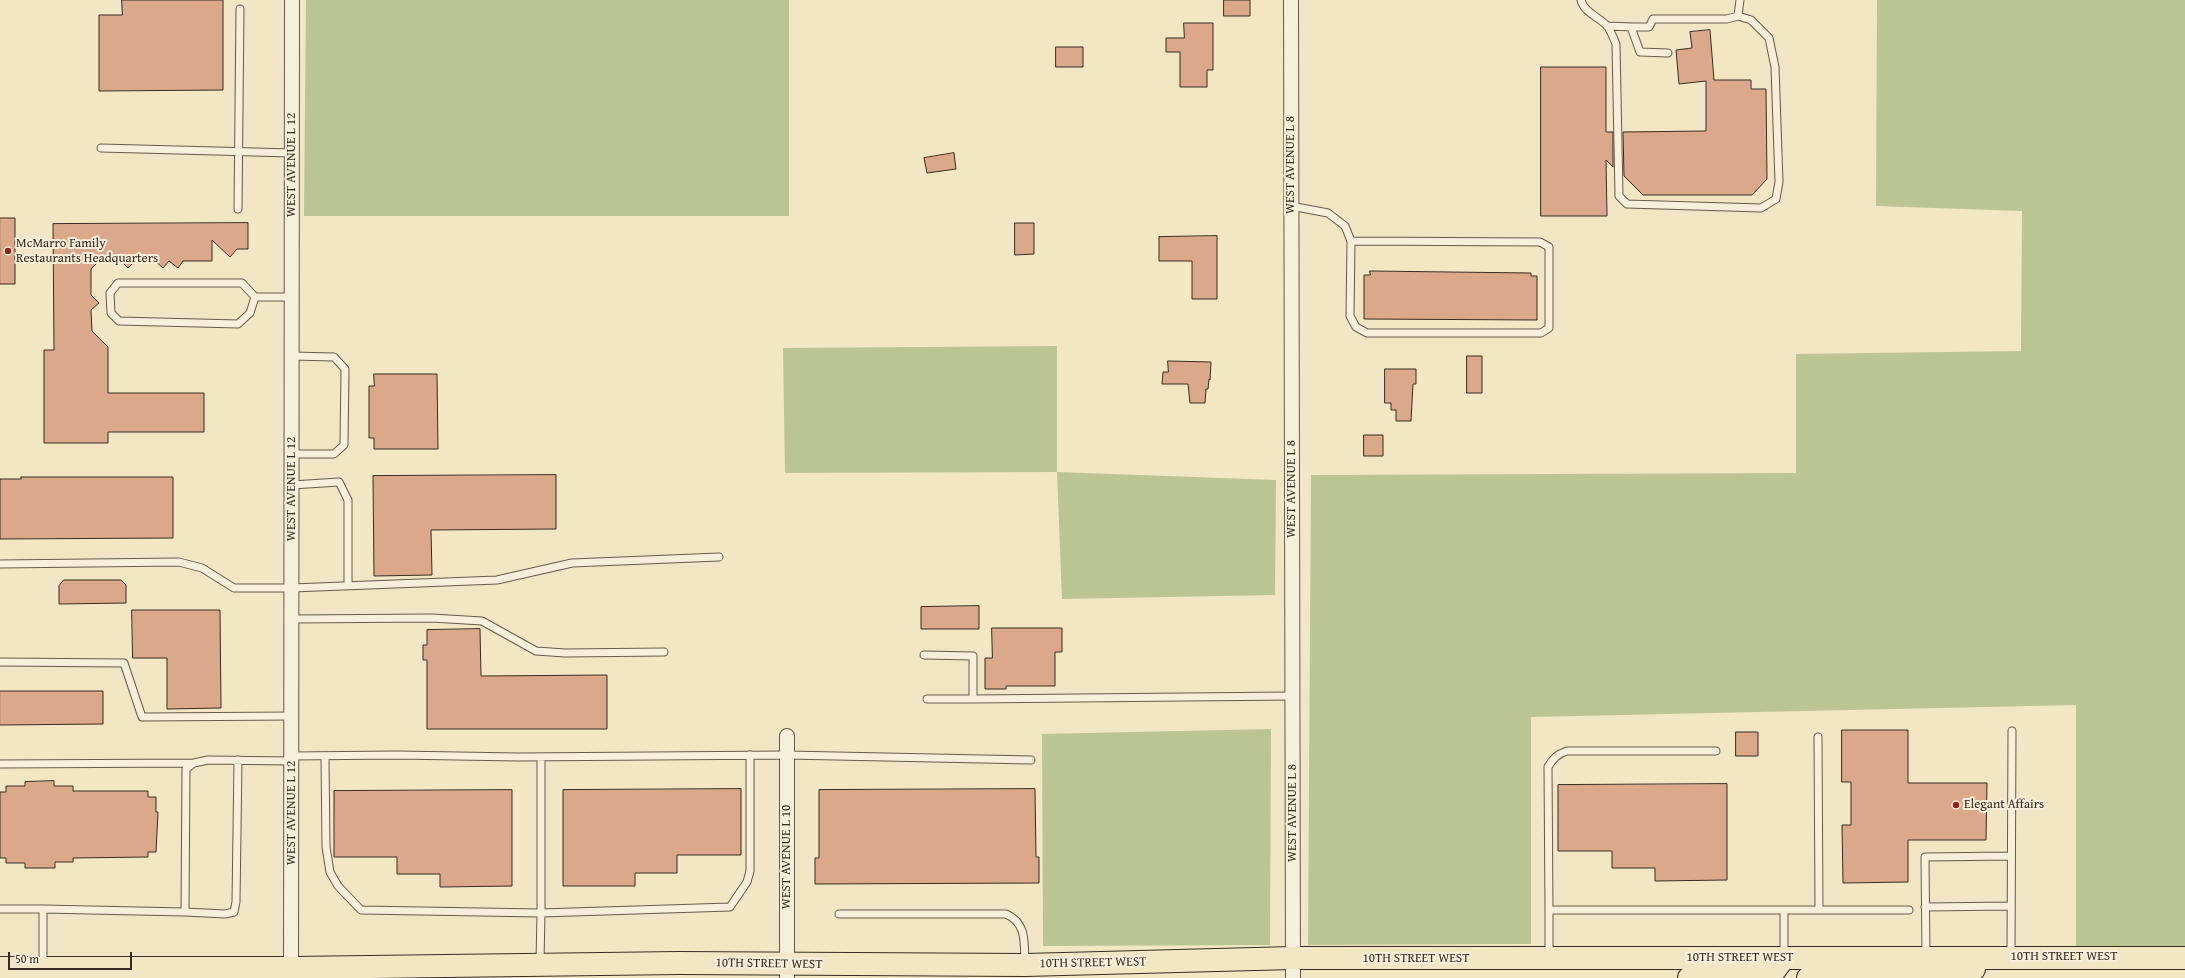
<!DOCTYPE html>
<style>
body{margin:0}
#map{position:relative;width:2185px;height:978px;overflow:hidden;background:#f2e6c4;font-family:"Gentium Book Plus",serif}
canvas{display:block}
.scale{position:absolute;left:8px;top:952px;width:124px;height:18px;box-sizing:border-box;border:2px solid #372c21;border-top:0;padding-left:5px;font-size:12px;line-height:14px;white-space:nowrap;color:#372c21;-webkit-text-stroke:3px #f7efd9;paint-order:stroke}
</style>
<div id="map">
<canvas width="2185" height="978"></canvas>
<div class="scale">50 m</div>
</div>
<script>
const g = document.querySelector('canvas').getContext('2d');
g.lineJoin = 'round';
function paint(path, color) { g.fillStyle = color; g.fill(path, 'evenodd'); }
function stroke(path, color, width, dash) { g.strokeStyle = color; g.lineWidth = width; g.lineCap = dash ? 'butt' : 'round'; g.setLineDash(dash || []); g.stroke(path); }
function drawText(font, color, halo, rows, align = 'center') {
  g.font = font + ' "Gentium Book Plus",serif'; g.lineWidth = 4; g.setLineDash([]); g.textBaseline = 'middle'; g.strokeStyle = halo; g.fillStyle = color; for (const [text, x, y, turn = 0] of rows) {
    g.save(); g.translate(x, y); g.rotate((+turn || 0) * Math.PI / 180); g.textAlign = isNaN(turn) ? turn : align; if (halo) g.strokeText(text, 0, 0); g.fillText(text, 0, 0); g.restore();
  }
}
paint(new Path2D(`
 M306 0H789V216H304Z
 M1877 0H2185V956H2076V705L1531 717V944L1308 945 1311 475 1796 473V354L2021 351 2022 211 1876 206Z
 M1057 346V472L1276 480 1275 595 1062 599 1057 472 785 473 783 348Z
 M1271 729 1270 945 1043 946 1042 734Z`), '#bbc494');
const building = new Path2D(`
 M122 0H223V90L99 91V15H122Z
 M1224 0H1250V16H1224Z
 M1184 23H1213V70H1207V87H1180V52H1166V38H1184Z
 M1710 30 1714 80H1751V89H1766L1767 179 1752 195H1643L1624 176 1623 132 1706 131V81L1679 84 1676 50 1692 48 1690 32Z
 M1056 47H1083V67H1056Z
 M1541 67H1606V132H1613V167L1606 160 1607 216H1541Z
 M954 153 956 169 927 173 924 158Z
 M0 218H15V284H0Z
 M248 223V249H237L230 257 212 240V261H183L178 268 169 261 163 268 155 261H135L128 268 121 261H99L91 269V295L99 303 91 310 92 331 108 347V393H204V432H108V443H44V350H54L53 224Z
 M1015 223H1034V254L1015 255Z
 M1217 236V299H1192V261H1159V237Z
 M1370 271 1531 273V276H1537V320L1364 319V275H1370Z
 M1467 356H1482V393H1467Z
 M1168 361 1211 362 1210 380 1209 379 1208 389H1206L1205 403H1190L1188 384H1162L1163 372H1168Z
 M1385 369H1416V384H1413L1411 421H1396V410H1391V403H1385Z
 M374 374H437L438 449H374V438H369V386H374Z
 M1364 435H1383V456H1364Z
 M556 475V529L431 530 432 575 374 576 373 476Z
 M21 477H173V538L0 539V479H21Z
 M64 580H121L126 585V603L59 604V586Z
 M979 606V629H921V607Z
 M132 610H220L221 708 167 709V658H133Z
 M992 628H1062V652H1055V686H1006V689H985V658H992Z
 M480 629 481 676 607 675V729H427V660H423V645H427V630Z
 M0 691H103V724L0 725Z
 M1842 730H1908V783H1987L1986 840H1908V882L1843 883 1842 825H1851V782H1842Z
 M1736 732H1758V756H1736Z
 M54 781V786H73V791H148V797H156V812H158L156 852H148V857L73 858V862H55V868H25V863H6V858H0V792H6V786H25V782Z
 M1727 784V880L1655 881V868H1612V851H1558V785Z
 M741 789V855H677V873H635V886H563V790Z
 M1035 789 1036 857H1039V883L815 884V858H819V790Z
 M512 790V886L440 887V874H397V857H334V791Z`);
paint(building, '#dca88b');
stroke(building, '#372c21', 1);
const lane = new Path2D(`
 M1581 0C1584 13 1600 17 1608 27 1611 32 1614 39 1616 44L1619 196 1627 204 1761 208 1776 199 1779 182 1775 67 1769 38 1751 20 1738 16 1727 19H1653L1649 27H1631L1640 52 1668 53
 M1738 16 1740 0
 M1607 26 1634 27
 M101 148 292 153
 M1291 206 1328 213 1345 226 1351 241 1540 242 1549 247V328L1541 333H1367L1356 327 1350 316 1351 241
 M238 209 240 9
 M255 297 250 313 238 324 119 321 111 313 110 293 118 283H242L255 297H292
 M292 356 334 357 345 369 344 445 334 454H292
 M292 485 339 482 348 500V586
 M0 564 179 562 202 568 234 588H292L497 580 572 563 719 557
 M292 619 432 618 482 621 536 651 565 653 664 652
 M924 655 973 656V699L1292 696
 M0 662 124 663 142 717 292 716
 M927 699H973
 M1818 737 1819 910
 M292 756 397 755 518 757 787 755 1031 760
 M325 756 326 847 330 872 338 886 361 910 541 913V757
 M0 764 194 763
 M1925 907 2011 906
 M0 909H43
 M1549 910 1548 767C1553 758 1558 754 1567 751H1716
 M185 912 225 914 234 912 236 902 238 760
 M839 914H1006C1027 923 1024 943 1025 962
 M1549 955V910H1909
 M2011 955 2012 731
 M1784 956V910
 M1926 956 1925 857 2011 856
 M540 962 541 913 730 907 747 882 750 871V755
 M43 966V909L185 912 186 769 194 763 208 760 292 761`);
const street = new Path2D(`
 M1291 0 1293 978
 M291 976 292 0
 M787 978V736`);
const primary = new Path2D(`
 M0 968H291L679 963 1025 965 1293 958H2185
 M1689 978 1762 975 1775 970 1784 958
 M1808 978C1826 973 1845 974 1864 974 1900 974 1938 976 1974 969`);
stroke(lane, '#665a4a', 9);
stroke(street, '#665a4a', 16);
stroke(primary, '#372c21', 24);
stroke(lane, '#f7efd9', 7);
stroke(street, '#f7efd9', 14);
stroke(primary, '#f2e6c4', 22);
for (const [x, y, r, color] of [
 [8,251,4,"#8f2418"],
 [1956,805,4,"#8f2418"]
]) { const dot = new Path2D(); dot.arc(x, y, r, 0, 2 * Math.PI); g.fillStyle = color; g.fill(dot); stroke(dot, '#f7efd9', 1.5); }
drawText('13px', '#372c21', '#f7efd9', [
 ["WEST AVENUE L 12",292,165,-90],
 ["WEST AVENUE L 8",1291,165,-90],
 ["WEST AVENUE L 12",292,489,-90],
 ["WEST AVENUE L 8",1292,489,-90],
 ["WEST AVENUE L 12",292,813,-90],
 ["WEST AVENUE L 8",1293,813,-90],
 ["WEST AVENUE L 10",787,857,-90],
 ["10TH STREET WEST",2064,957],
 ["10TH STREET WEST",1740,958],
 ["10TH STREET WEST",1416,959],
 ["10TH STREET WEST",1093,963,-1],
 ["10TH STREET WEST",769,964,1]
]);
drawText('13px', '#372c21', '#f7efd9', [
 ["McMarro Family",16,244],
 ["Restaurants Headquarters",16,259],
 ["Elegant Affairs",1964,805]
], 'left');
</script>
